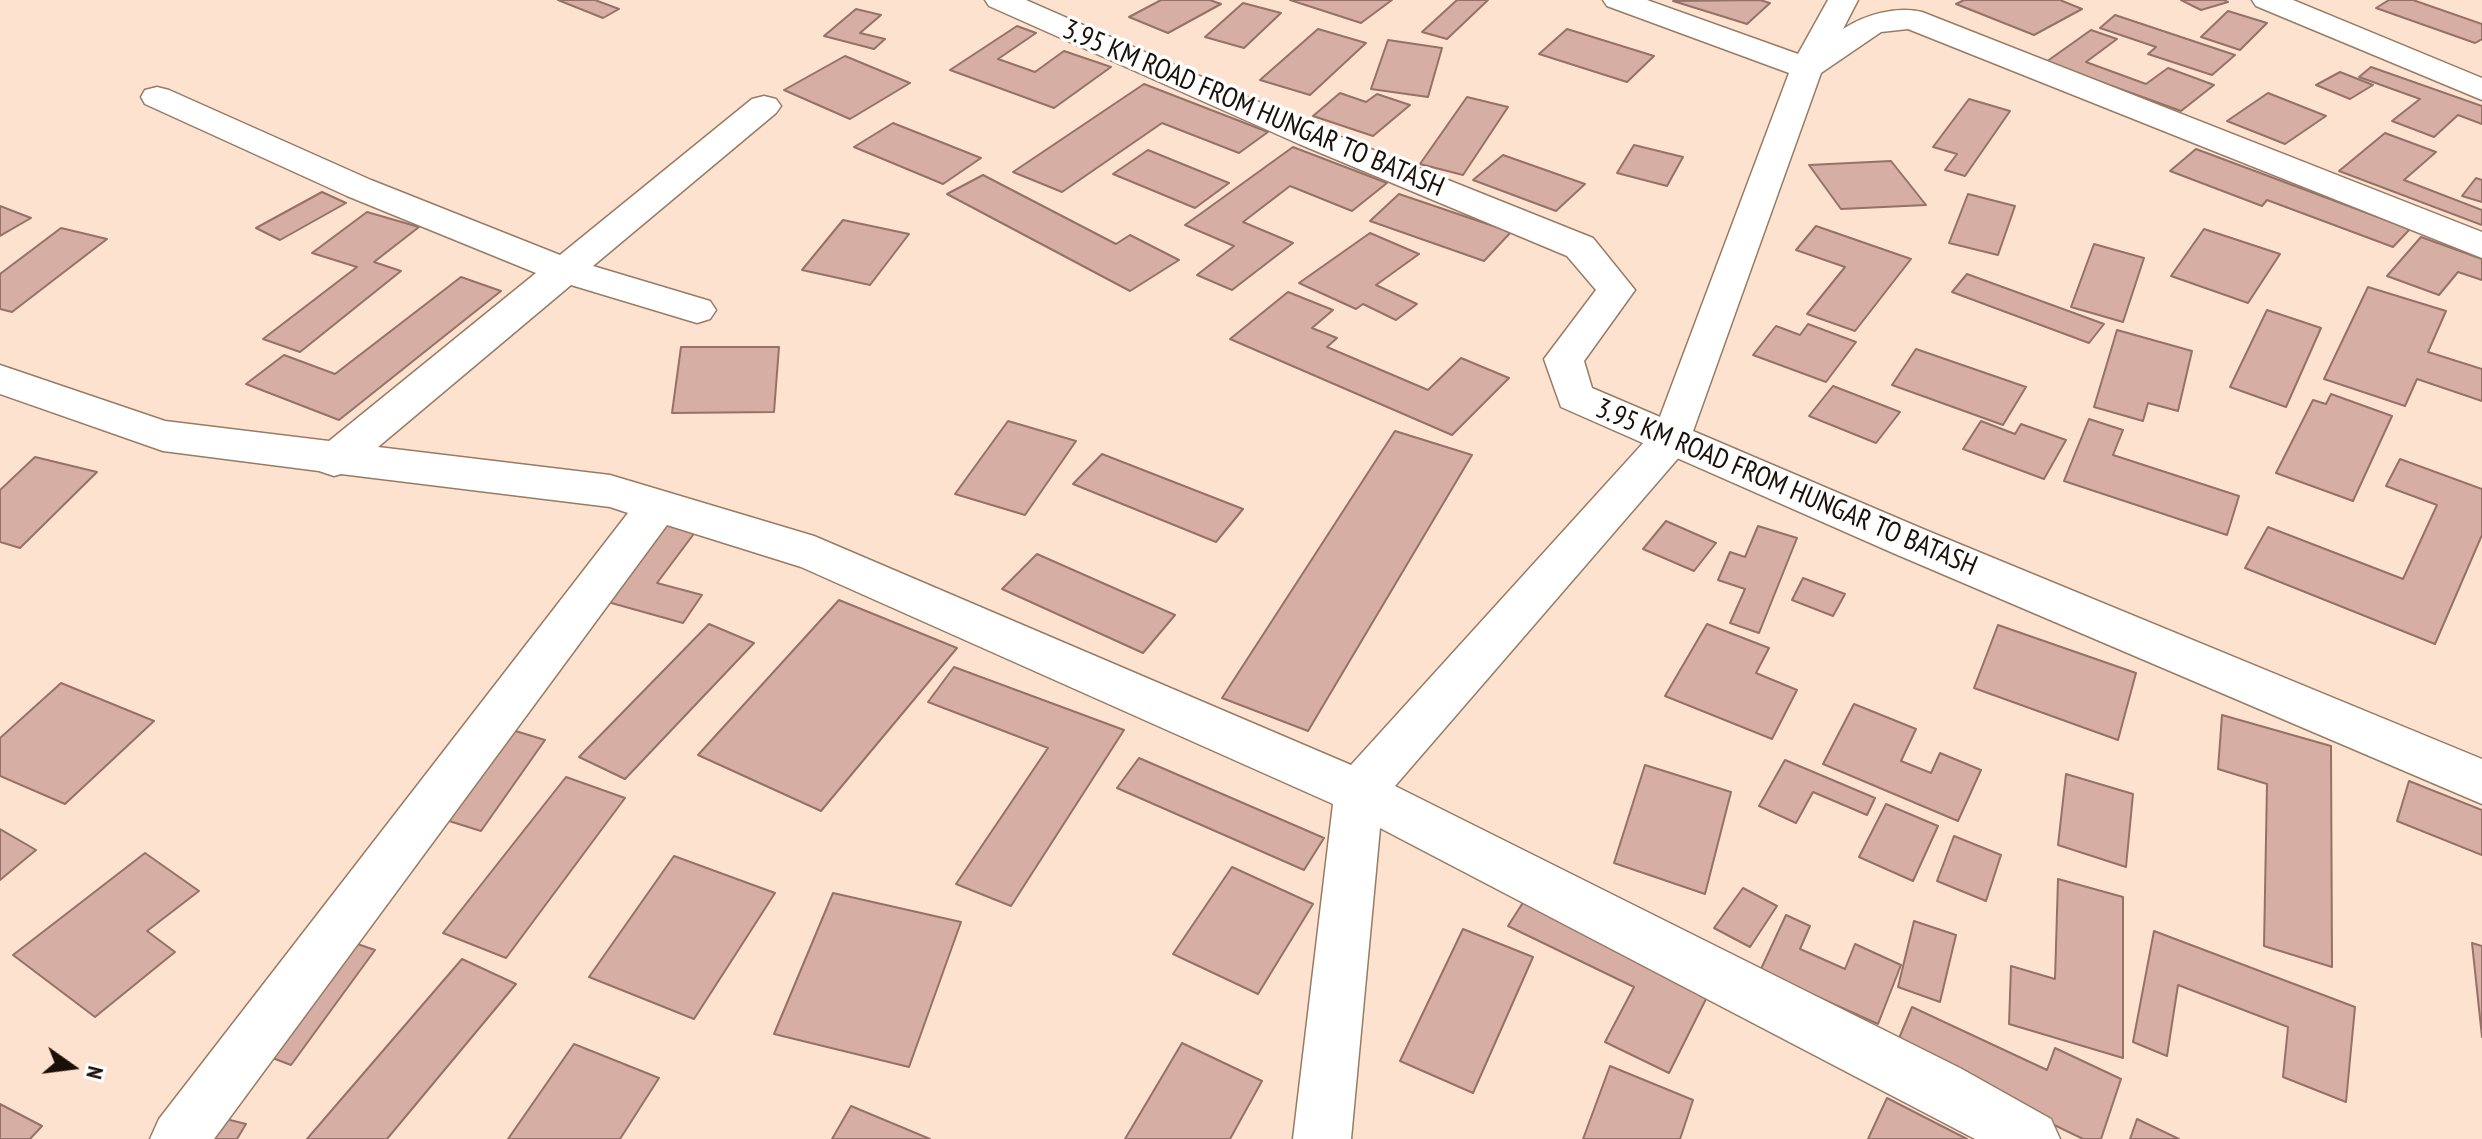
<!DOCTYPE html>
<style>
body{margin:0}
#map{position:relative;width:2482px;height:1139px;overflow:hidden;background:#fde3cf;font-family:"PT Sans Narrow",sans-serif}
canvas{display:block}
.north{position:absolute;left:32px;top:1027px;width:80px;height:80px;-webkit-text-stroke:6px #fff;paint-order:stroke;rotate:104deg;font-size:22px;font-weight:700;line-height:32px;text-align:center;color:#1b1008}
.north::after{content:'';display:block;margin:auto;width:28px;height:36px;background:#1b1008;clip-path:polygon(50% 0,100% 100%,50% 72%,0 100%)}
</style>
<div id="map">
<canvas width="2482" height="1139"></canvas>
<div class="north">N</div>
</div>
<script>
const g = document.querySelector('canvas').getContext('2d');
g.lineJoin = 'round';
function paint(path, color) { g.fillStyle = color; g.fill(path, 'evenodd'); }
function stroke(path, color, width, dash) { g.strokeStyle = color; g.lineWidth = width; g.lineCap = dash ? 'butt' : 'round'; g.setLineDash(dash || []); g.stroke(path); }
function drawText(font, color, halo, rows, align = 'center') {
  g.font = font + ' "PT Sans Narrow",sans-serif'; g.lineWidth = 7; g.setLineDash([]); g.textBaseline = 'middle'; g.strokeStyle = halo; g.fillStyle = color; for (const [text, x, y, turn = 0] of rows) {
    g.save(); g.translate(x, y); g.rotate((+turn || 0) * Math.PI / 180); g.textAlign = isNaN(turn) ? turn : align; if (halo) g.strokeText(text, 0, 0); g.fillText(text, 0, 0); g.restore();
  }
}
const building = new Path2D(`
 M558 0H595L619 9 603 18Z
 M1161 0H1210L1221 4 1168 33 1129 17Z
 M1290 0H1392L1361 23Z
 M1457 0H1488L1447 39 1422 32Z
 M1760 0 1770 3 1747 24 1673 1Z
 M1964 0H2060L2082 9 2034 35 1956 4Z
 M2181 0H2224L2228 2 2201 10Z
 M2389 0H2413L2482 24V39L2475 43 2376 8Z
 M1243 3 1281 13 1244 48 1205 37Z
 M856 9 881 15 860 33 885 39 874 49 824 36Z
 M2228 11 2267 23 2240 50 2201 37Z
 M2115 15 2235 55 2212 75 2148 54 2156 47 2100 28Z
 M1017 26 1036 33 998 59 1035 72 1064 51 1111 67 1054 108 950 70Z
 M1318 29 1366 43 1310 95 1260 80Z
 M1567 29 1654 56 1627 82 1539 54Z
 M2091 30 2117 39 2086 62 2146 84 2168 68 2214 85 2181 111 2046 62Z
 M1388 40 1442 48 1428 97 1371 89Z
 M845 56 910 83 850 119 784 90Z
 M2371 67 2482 106V124L2458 115 2434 137 2392 121 2420 99 2359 77Z
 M2340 72 2373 85 2350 99 2316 85Z
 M1144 84 1268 132 1239 153 1162 123 1062 192 1013 172Z
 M1340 93 1366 102 1377 94 1410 105 1373 136 1313 116Z
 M2268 93 2326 116 2285 144 2227 121Z
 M1467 97 1508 107 1463 175 1420 164Z
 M1969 99 2010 111 1965 176 1945 170 1957 154 1933 147Z
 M893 123 981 158 943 184 854 147Z
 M2385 133 2436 152 2404 180 2482 210V225L2339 171Z
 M1634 145 1683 157 1667 186 1617 173Z
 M1293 147 1387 183 1352 211 1290 186 1243 222 1293 243 1232 290 1197 275 1234 246 1185 225Z
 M2196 149 2410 229 2393 247 2267 200 2262 206 2170 171Z
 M1148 150 1229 183 1195 208 1113 174Z
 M1503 155 1585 184 1556 211 1473 180Z
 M1891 161 1926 205 1841 209 1809 165Z
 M983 175 1116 244 1130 235 1179 260 1130 291 947 194Z
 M2476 178 2482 180V202L2462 196Z
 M322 192 346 203 280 240 256 228Z
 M1399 194 1511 232 1484 261 1370 221Z
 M1968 194 2015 206 1998 255 1949 243Z
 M0 206 31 218 0 236Z
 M367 212 419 227 374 262 401 271 300 352 263 339 357 267 312 253Z
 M843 220 909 234 870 285 802 270Z
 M1816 226 1911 259 1855 331 1807 314 1845 267 1796 250Z
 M61 228 107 239 12 312 0 309V274Z
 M2204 229 2280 254 2248 303 2171 276Z
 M1370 233 1419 254 1376 285 1417 304 1396 320 1363 304 1356 309 1299 283Z
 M2421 237 2482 259V280L2458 272 2439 295 2387 276Z
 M2094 244 2144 258 2123 322 2071 307Z
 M1967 274 2104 324 2089 343 1952 292Z
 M461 277 501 291 339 420 246 384 284 355 335 374Z
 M2368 287 2446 311 2428 352 2482 369V401L2417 379 2405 406 2324 379Z
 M1288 292 1333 310 1312 328 1337 338 1327 347 1428 390 1461 358 1509 378 1452 435 1230 339Z
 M2267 310 2321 328 2286 407 2230 387Z
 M1808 324 1856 342 1826 382 1753 355 1776 326 1800 335Z
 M2117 330 2192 351 2178 411 2148 403 2143 421 2094 407Z
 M681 347H779L774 412 672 413Z
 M1916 349 2026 387 2003 425 1892 385Z
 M1833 386 1900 412 1876 443 1809 416Z
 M2331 394 2392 416 2353 501 2276 473 2313 400 2326 404Z
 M2089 419 2123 430 2113 455 2239 496 2227 535 2064 481Z
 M1008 421 1076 441 1025 515 955 494Z
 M1981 421 2015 434 2021 424 2066 440 2044 479 1963 449Z
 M1395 431 1472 455 1308 731 1222 698Z
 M1102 454 1243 509 1216 542 1073 484Z
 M35 457 97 472 20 548 0 542V490Z
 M2400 459 2482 489V535L2435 644 2245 568 2268 527 2403 579 2437 505 2386 486Z
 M655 520 696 531 657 583 702 595 683 623 597 599Z
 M1666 521 1716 543 1694 571 1643 549Z
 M1758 526 1797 538 1759 633 1730 623 1745 589 1718 580 1730 552 1745 557Z
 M1037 554 1175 615 1143 653 1002 589Z
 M1803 578 1845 594 1833 616 1792 600Z
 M839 600 957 648 821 811 698 755Z
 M709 624 754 643 625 779 579 757Z
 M1707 624 1769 648 1756 673 1797 690 1772 739 1665 696Z
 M1998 625 2136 673 2118 740 1974 688Z
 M954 667 1124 730 1011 906 956 884 1048 748 928 702Z
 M61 683 154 721 65 804 0 776V738Z
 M1854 704 1916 729 1901 761 1931 773 1940 753 1981 770 1958 821 1823 764Z
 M2222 715 2331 746 2332 967 2264 946 2267 784 2218 769Z
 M499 726 545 740 481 831 433 816Z
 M1139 758 1324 838 1304 870 1117 788Z
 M1785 760 1875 798 1867 815 1813 792 1796 823 1759 806Z
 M1645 765 1731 792 1705 894 1614 863Z
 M2066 774 2133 794 2126 867 2058 845Z
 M566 777 625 798 506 958 443 933Z
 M2409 781 2482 810V855L2397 821Z
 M1886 804 1938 826 1913 881 1859 857Z
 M0 829 36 850 0 880Z
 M1954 836 2001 855 1986 901 1937 881Z
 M145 853 199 891 147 931 175 952 95 1017 13 955Z
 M674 856 775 893 694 1019 589 977Z
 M1232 867 1313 904 1258 994 1173 954Z
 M2058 879 2123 897V1058L2009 1024 2011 966 2055 979Z
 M1743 888 1777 906 1750 947 1714 928Z
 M833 893 961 922 909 1067 774 1034Z
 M1524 901 1711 989 1669 1073 1605 1042 1634 987 1508 926Z
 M1786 915 1810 926 1800 949 1845 969 1855 944 1901 965 1878 1024 1760 971Z
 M1914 921 1956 935 1940 1002 1898 987Z
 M1463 929 1533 957 1473 1093 1400 1061Z
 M2154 931 2355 1007 2346 1102 2283 1077 2288 1027 2178 985 2167 1056 2133 1042Z
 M340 938 375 950 291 1065 254 1051Z
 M2472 943 2482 946V1037Z
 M462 959 516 984 387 1139H307Z
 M1912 1007 2047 1070 2055 1048 2121 1079 2101 1139H2083L1895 1048Z
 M1182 1043 1262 1081 1230 1139H1125Z
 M574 1044 659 1078 620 1139H508Z
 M1610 1066 1693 1100 1680 1139H1583Z
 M1887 1098 1967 1139H1868Z
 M0 1104 42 1126 30 1139H0Z
 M851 1106 930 1139H832Z
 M202 1113 246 1124 237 1139H186Z
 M2137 1119 2179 1139H2130Z`);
paint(building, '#d6aea3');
stroke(building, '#957167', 2);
const minor = new Path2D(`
 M1603 0H1647L1798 54 1828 0H1858L1843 29C1865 15 1895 6 1922 12L2482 232V258L1908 29 1881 32 1821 73 1687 448 1395 786 1960 1068 2051 1119 2060 1139H1975L1380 828 1351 1139H1293L1333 804 801 567 667 525 214 1139H150L159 1119 628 513 610 507 341 474 334 476 319 471 163 451 0 394V365L165 421 329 441 536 273 347 196 145 104 141 97 145 90 157 87 169 90 371 180 560 255 752 99 764 96 776 99 781 106 776 113 593 266 710 301 716 310 710 319 697 323 571 285 378 447 610 475 814 536 1351 765 1655 430 1789 73 1607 6Z
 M2252 0H2293L2482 78V100L2256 6Z`);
const tertiary = new Path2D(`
 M985 0H1026L1323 130 1593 238 1635 290 1584 361 1592 388 1923 529 2482 759V804L1893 553 1561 407 1544 359 1596 290 1567 256 1299 144 989 6Z`);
stroke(minor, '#987b64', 3);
stroke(tertiary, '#987b64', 3);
paint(minor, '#fff');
paint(tertiary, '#fff');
drawText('28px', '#1b1008', '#fff', [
 ["3.95 KM ROAD FROM HUNGAR TO BATASH",1253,109,23],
 ["3.95 KM ROAD FROM HUNGAR TO BATASH",1786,488,23]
]);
</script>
